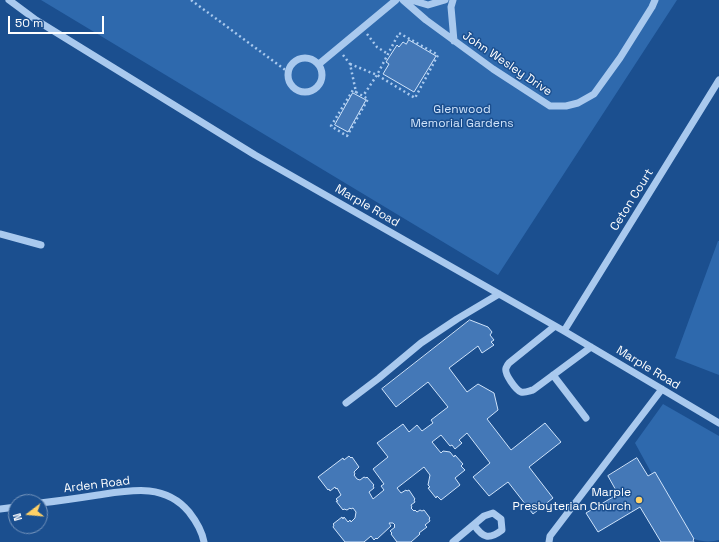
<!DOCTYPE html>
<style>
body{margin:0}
#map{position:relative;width:719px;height:542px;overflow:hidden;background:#1b4f8f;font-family:"Space Grotesk",sans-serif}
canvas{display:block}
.north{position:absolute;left:8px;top:494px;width:40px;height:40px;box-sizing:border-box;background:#1b4f8f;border:1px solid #7695bc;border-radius:50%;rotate:254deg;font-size:11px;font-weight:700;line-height:16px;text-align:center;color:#fff}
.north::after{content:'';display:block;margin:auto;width:14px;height:18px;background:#ffd166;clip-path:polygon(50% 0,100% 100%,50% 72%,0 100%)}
.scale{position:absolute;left:8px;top:16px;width:96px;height:18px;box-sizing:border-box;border:2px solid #fff;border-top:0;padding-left:5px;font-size:12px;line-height:14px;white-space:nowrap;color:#fff;-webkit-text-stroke:3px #1b4f8f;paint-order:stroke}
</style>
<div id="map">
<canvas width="719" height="542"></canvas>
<div class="north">N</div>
<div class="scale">50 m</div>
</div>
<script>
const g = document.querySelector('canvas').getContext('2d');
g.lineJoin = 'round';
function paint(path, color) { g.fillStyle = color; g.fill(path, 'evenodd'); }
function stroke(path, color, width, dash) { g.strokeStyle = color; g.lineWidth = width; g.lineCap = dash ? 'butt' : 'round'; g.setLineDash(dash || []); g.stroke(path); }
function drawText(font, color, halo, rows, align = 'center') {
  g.font = font + ' "Space Grotesk",sans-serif'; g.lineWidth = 3; g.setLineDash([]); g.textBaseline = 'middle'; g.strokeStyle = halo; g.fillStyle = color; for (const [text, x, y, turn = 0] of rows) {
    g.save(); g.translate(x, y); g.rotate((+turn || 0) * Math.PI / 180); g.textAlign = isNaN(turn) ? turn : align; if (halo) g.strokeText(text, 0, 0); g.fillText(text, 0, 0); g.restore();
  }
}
paint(new Path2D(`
 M41 0H677L498 275Z
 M718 241H719V375L675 358Z
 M663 404 719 436V540C712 542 702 542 694 539L655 473 652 474 635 443Z`), '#2e69ad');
const building = new Path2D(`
 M409 40 436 56 414 92 383 74 389 64 386 62 397 45 399 47 403 42 406 44Z
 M353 93 366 100 348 132 335 125Z
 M470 320 488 327 492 332 490 335 494 340 491 342 494 345 482 353 478 346 449 368 467 392 478 384 494 393 498 410 487 419 511 450 545 423 561 442 529 467 553 498 533 514 508 482 489 496 473 477 490 463 467 433 459 440 462 443 455 449 452 445 450 446 441 435 432 442 441 453 443 451 450 452 454 457 455 455 463 464 461 466 465 470 455 478 460 485 441 500 437 496 436 498 428 488 430 487 428 485 430 475 424 467 397 488 401 493 406 490 407 491 409 490 415 499 414 500 415 502 411 505 412 507 411 508 414 511 415 510 417 512 420 510 422 511 424 510 430 518 429 519 430 521 425 525 427 527 419 533 420 534 411 542H397L391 534 392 533 390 531 395 527 394 526 395 525 393 523H389L391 526 377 539 376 538 374 540 371 536 364 542H345L333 527 334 525 333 524 342 517 343 519 344 517 348 522 350 520 351 522 355 518 356 512 353 508 351 509 350 508 347 510 344 509 343 510 336 501H338L336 499 341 495 337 488 336 489 335 487 330 491 329 489 328 490 318 477 343 458 344 460 349 456 351 458 352 457 359 467 354 472 355 474 354 475 357 479 360 480 364 477 366 478 367 477 374 485 373 486 374 488 369 492 373 499 384 490 381 486 384 484 373 469 388 457 377 443 403 424 409 432 417 425 422 431 433 423 431 420 448 407 428 382 396 407 382 389Z
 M637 458 648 476 655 472 694 539 693 540 694 542H661L640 507 598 532 586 513 618 494 608 476Z`);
paint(building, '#4478b7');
stroke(building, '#cfe3fa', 1);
stroke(new Path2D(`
 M191 0 288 72
 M367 34 377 47 388 54
 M343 55 350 64 356 92 368 99 347 136 331 126 353 90 356 92
 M350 64 377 75 415 98 438 55 399 33 377 75 363 96`), '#a9c9ee', 2.5, [2, 3]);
stroke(new Path2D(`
 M9 0 36 20 255 155 564 331 719 423
 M403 0 426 20 493 69 550 106H566L578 103 594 94 620 58 652 7 655 0
 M411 0 428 5 445 0
 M453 0 451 7 454 41
 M288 75a17 17 0 1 1 34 0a17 17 0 1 1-34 0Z
 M319 64 396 0
 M0 234 41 245
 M555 326 509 363C508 364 507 366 506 368 504 374 516 390 521 392 525 393 529 391 533 390L591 347
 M564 331 719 80
 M553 375 586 418
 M346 403 379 378 421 343 457 319 499 294
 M40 503C59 501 79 498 98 495 131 490 165 483 189 512 196 521 202 531 204 542
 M0 509 16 507
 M453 542 484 516 493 513 501 519 502 530C489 540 483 538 474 525
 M549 542 550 536 662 389`), '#a9c9ee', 7);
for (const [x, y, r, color] of [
 [639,500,4,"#ffd166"]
]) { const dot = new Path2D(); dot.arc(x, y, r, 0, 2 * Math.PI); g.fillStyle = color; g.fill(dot); stroke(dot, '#1b4f8f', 1.5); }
drawText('12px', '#fff', '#1b4f8f', [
 ["John Wesley Drive",507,64,34],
 ["Ceton Court",632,200,-58],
 ["Marple Road",367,206,30],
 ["Marple Road",648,368,31],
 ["Arden Road",97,485,-7]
]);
drawText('12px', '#cfe3fa', '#1b4f8f', [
 ["Glenwood",462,110],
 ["Memorial Gardens",462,124]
]);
drawText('12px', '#fff', '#1b4f8f', [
 ["Marple",631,493],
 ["Presbyterian Church",631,507]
], 'right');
</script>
